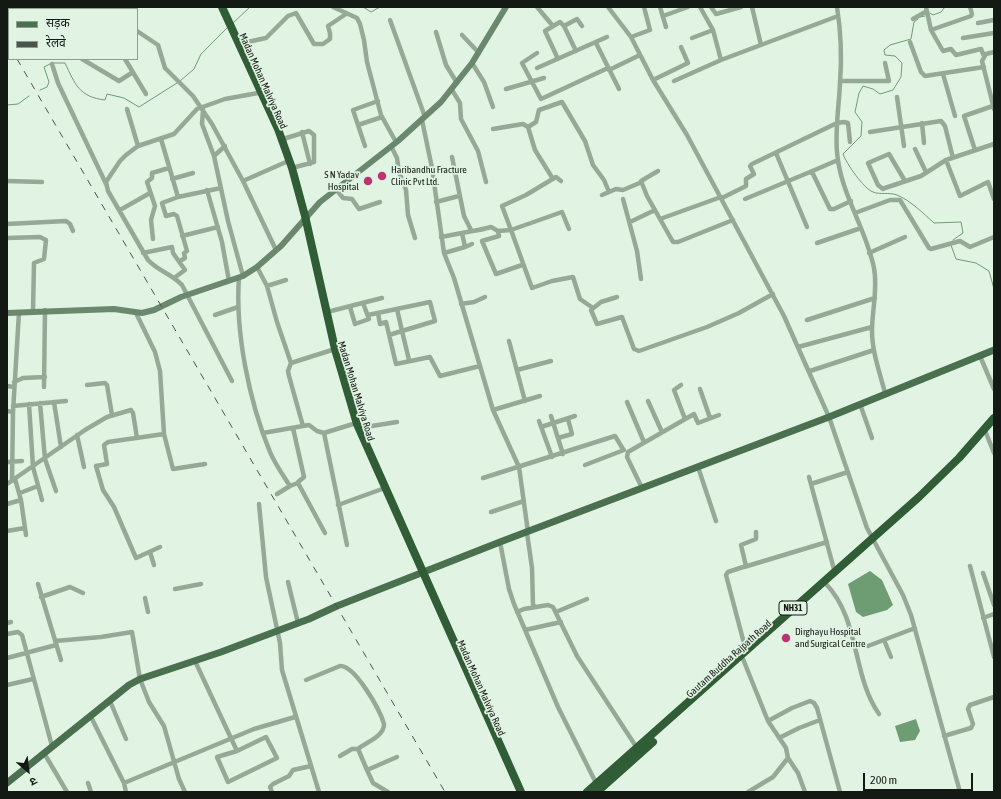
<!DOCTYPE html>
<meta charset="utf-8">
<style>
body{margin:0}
#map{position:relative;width:1001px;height:799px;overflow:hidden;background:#e1f3e3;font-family:"Asap Condensed","Noto Sans Devanagari",sans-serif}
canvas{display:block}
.frame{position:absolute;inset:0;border:8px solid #131913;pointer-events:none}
.legend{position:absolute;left:8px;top:8px;width:130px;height:52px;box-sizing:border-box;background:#e1f3e3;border:1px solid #8f9c90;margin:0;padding:5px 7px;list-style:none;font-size:12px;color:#131913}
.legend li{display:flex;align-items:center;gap:8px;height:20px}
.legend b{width:20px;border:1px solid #8f9c90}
.north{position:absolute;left:8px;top:751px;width:40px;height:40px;-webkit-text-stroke:3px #e1f3e3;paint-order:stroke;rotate:152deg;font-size:11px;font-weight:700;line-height:16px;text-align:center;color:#131913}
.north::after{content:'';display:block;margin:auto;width:14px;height:18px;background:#131913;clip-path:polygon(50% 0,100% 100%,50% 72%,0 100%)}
.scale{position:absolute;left:863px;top:773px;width:110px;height:18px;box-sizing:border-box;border:2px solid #131913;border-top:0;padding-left:5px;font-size:12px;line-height:14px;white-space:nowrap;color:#131913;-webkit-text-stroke:3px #e1f3e3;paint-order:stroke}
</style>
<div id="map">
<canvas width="1001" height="799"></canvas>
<div class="frame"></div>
<ul class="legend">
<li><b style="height:5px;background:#4b704f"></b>सड़क</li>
<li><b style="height:5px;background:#4b544b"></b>रेलवे</li>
</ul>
<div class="north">उ</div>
<div class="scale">200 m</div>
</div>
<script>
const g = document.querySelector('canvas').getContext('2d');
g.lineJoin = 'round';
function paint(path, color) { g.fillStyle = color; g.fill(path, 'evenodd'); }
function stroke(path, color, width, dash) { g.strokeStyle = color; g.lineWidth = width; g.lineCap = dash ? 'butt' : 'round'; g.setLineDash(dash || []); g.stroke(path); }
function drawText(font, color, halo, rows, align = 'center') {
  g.font = font + ' "Asap Condensed",sans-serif'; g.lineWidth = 3.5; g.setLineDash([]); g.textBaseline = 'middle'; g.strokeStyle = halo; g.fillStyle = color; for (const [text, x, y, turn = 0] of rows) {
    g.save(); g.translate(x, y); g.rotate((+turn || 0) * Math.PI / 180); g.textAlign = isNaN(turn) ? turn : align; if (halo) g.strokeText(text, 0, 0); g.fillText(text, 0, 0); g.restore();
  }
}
paint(new Path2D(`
 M870 571 882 580 893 605 887 610 863 617 856 612 848 584Z
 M916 719 920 731 915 740 900 742 895 726Z`), '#6e9c73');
stroke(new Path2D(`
 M363 7 371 12 380 7
 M930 13 933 15 941 12 945 7
 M920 17 925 16
 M918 19 914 22 911 39 890 45 884 50 885 55 895 56 902 63 901 77 893 90 880 94 873 89 863 86 859 93 855 112 862 122 861 136 843 154C846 163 864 189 873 192 880 195 889 192 897 195 911 201 923 213 934 223L961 222 963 233 953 240
 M233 23 250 7
 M53 63H65C75 84 79 97 105 100L107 94 124 98 139 107 177 83
 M180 81 194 69 201 54 227 28
 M40 90 47 87 49 82 44 67 50 64
 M7 105 18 104 29 96
 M951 245 956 259 976 263 989 271 994 289`), '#6e9c73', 1);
stroke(new Path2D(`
 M108 7V9
 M333 7 357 18 360 24 364 40 367 62 381 115 396 142
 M537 7 553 26
 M608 7 631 37 653 80 687 135 784 316 829 417 867 528 903 595 911 615 960 792
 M660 7 666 27
 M700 7 713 30 721 60 838 16
 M711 7 716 14 741 7
 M752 7 761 45
 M837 7C841 32 842 57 840 83 839 106 835 129 837 152 840 193 866 228 874 268 878 289 872 310 872 331 872 352 880 373 885 393
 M926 7 931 30
 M970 7 972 14 971 16 931 30 943 51 951 49 956 55 981 49 984 56
 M663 16 688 7
 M913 19 927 11
 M390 20 425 117
 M978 23 994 20
 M564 26 577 19 582 26
 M137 31 158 45 165 68 193 96 212 124 243 181 276 250
 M436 32 446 65 457 83
 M462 35 479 53
 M631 37 650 30 644 7
 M692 38 713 30
 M963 38 994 33
 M910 42 921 72 925 76 984 67
 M596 43 619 89
 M238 44 266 38 288 16 296 13 314 44H323L330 39V33L328 26 346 14
 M994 52 986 54 982 61 994 109
 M537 53 522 63 541 99 608 68
 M82 59 119 81 133 72
 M125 59 146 94
 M558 59 545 31 560 22 564 26 576 51
 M472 63 484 82 493 107
 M52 64 58 83 107 186
 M537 68 607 37
 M609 70 640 55
 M943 74 955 116
 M653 80 688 63 681 47
 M674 81 721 60
 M840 81H889L885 63
 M506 89 544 78
 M452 90 460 103 461 119 478 151 486 182
 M897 97 904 146
 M127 109 138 146
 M203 110 202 124 214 156
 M422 120 432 168 444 253 454 278 493 410 519 467 528 532
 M922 123 924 143
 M358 125 382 117
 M493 129 523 124 528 127
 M302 132 310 164
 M870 132 941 121 945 126 953 158
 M161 139 178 197 221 188
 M280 140 309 131 314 135V162L292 168
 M225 146 214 156 228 221 243 276
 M365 146 353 110 378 101
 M391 146 397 158 399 172 406 190 408 215 415 238
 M915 149 926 172
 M975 150 964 116 993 106
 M776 153 807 227
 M452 157 464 216 471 230
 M946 160 960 196 988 182 994 199
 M658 171 641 181 647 196 673 242H678L733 220
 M810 172 838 160
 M172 179 193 173
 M553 179 535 150 528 127 536 122 539 110 562 102 585 141 593 165 604 180 609 192
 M7 181 42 182
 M243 181 286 162
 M905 181 889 154 868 163 878 185 883 189 885 188 921 176 946 160 994 144
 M336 189 343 198 352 199 359 209 380 202
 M207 190 222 242 229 281
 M602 195 616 189 623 190 642 182
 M178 197 162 203 166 216 174 214 177 216 187 251 184 253 185 258 180 261
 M722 198 746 186V179L754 174 750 166 752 164 837 123 844 122 848 123 850 142
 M623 199 637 251 641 279
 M745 199 810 172 813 174 830 209H834L851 201
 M436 202 459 196
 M120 210 150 193
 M855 213 890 200H900L929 248 931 249 960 241 970 247 994 237
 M660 219 721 197
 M630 222 655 210
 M7 224 66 221 70 224 73 231
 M569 229 562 212 511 230 532 288 552 281 573 277 580 299 593 308
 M498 231 499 236 482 241 496 274 522 265
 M182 236 218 227
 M441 237 462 233
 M7 238 40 237 46 240 44 259 34 263 33 311
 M153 239 151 220 155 206 147 182 152 178V173L169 168
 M817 243 861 228
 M465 247 472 244
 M143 253 172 247 173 253 185 270 174 278
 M444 253 465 247 462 233C472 231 481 230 491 227L498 231 511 230 502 206 526 195 556 177 561 181
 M869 253 905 237
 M257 267 267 286 277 322 291 363 332 350
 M239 277C235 332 249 401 270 452 275 464 283 475 290 486L298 483 325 533
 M267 286 286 280
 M617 297 601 302 591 310 597 324 622 317 634 349 639 351 707 327 739 313 773 294
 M461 304 474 302 485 297
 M350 307 355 324 369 319 363 303
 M327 312 382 298
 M136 313 155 352 160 371 164 434 108 442 104 445 107 464 96 466 103 490 114 507 136 558 160 547
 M378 313 380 324 386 322 396 364 430 357 440 376 480 366
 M215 315 238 307
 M368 315 430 302 435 321 402 331 409 360
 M807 320 875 298
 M389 335 402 331 397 309
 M509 341 525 401
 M798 347 872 327
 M980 356 994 389
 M517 370 551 361
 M810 371 874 350
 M232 381 182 285C172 274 158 271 148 260L108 191 106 182 120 161 126 155 138 146 174 134 197 109 225 99 258 93
 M14 382 23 378 45 377
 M87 385 105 383 107 385 112 415
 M681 385 674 390 685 419
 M7 386 14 387
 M44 387 45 310
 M700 389 710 418
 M648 401 662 432
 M54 402 61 447
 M627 402 644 442
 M40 403 45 459 56 491
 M29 404 33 467 42 500
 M860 404 872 438
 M13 406 66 401
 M493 410 540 396
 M7 411 13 412 19 312
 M551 416 563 454
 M539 421 552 457
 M303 426 309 425 317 431 324 433 353 424
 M541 427 575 416
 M293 428 304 477 297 483
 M359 428 397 422
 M263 433 303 426 289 376 288 371 291 363
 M324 433 347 545
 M986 433 994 453
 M164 434 173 469 205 464
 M77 435 84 467
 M558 438 572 434 568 419
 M7 462 22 461
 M585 465 624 450
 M698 467 716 521
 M809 477 835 573
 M483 478 615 436 623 449
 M12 481 13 412
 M7 484 85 430 107 417 131 410 133 413 137 438
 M811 484 848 472
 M642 488 627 457 628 452 694 414 698 423 719 415
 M20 493 38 486
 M277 494 290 486
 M21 500 26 535
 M7 504 21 500 15 479
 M259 504 266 577 280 643 282 670 319 792
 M338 505 382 489
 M491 512 524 501
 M7 531 25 528
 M527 533 532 568 533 605 536 607 548 605 553 607 577 656 637 748
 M500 542 509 589 514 604 558 707 597 785
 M150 552 154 565
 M970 566 994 657
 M744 567 827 542
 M983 573 994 605
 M288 582 298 623
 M38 584 61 660
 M826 584C860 619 852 676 879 714
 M175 589 201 584
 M41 597 70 587 83 593
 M145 598 148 612
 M517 612 524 609 536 607
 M556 612 587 599
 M983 618 994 614
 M7 623 11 622
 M525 630 561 622
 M7 634 18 632 22 635 52 746
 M884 640 891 657
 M55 641 101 637 132 632 140 679 149 702 164 726 179 779 185 792
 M868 646 915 628
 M746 651 726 575 728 572 746 566 741 545 756 539V532
 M7 658 56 645
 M743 659 768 721
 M195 661 237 751 266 737 277 758 228 782 217 757 237 751
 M306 680 340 666C355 665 380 710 384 724 384 737 366 742 358 749
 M7 685 33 679
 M110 701 126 739
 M91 717 124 783 126 792
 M944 736 971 728 973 724 968 709 970 705 994 697
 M779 738 799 728 820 720
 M44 753 67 792
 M340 756 352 749H358L367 770
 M788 758 798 773 805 792
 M88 783 91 792
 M124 783 254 729 295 717
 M272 792 270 787 273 784 289 776 293 770 311 766
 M388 792 373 783 367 770 397 757
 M748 792 773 777 788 758 786 748 768 721 792 708 810 701 814 703 817 708 840 792`), '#95a996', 4.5);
stroke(new Path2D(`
 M7 313 114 309 142 313 154 310 181 297 243 276 257 267 281 246 320 202 398 141 441 102 472 63 506 7`), '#6a886d', 6);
stroke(new Path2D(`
 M7 783 129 685 140 679 221 652 309 619 337 606 500 542 829 417 994 350`), '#4b704f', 7);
stroke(new Path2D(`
 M222 7 278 129 292 168 305 216 335 349 357 424 521 792
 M587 792 919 497 959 458 994 418
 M597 792 653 742`), '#305c36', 8);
stroke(new Path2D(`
 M7 41 9 44
 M17 59 445 792`), '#4b544b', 1, [7, 7]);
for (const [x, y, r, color] of [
 [382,176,5,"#bc3371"],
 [368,181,5,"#bc3371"],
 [786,638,5,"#bc3371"]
]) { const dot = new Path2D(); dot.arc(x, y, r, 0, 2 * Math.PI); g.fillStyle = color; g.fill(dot); stroke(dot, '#e1f3e3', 1.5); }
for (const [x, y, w] of [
 [793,608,28]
]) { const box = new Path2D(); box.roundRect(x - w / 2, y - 7, w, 14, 3); g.fillStyle = '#e1f3e3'; g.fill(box); stroke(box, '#131913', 1); }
drawText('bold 9px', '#131913', null, [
 ["NH31",793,608]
]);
drawText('10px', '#131913', '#e1f3e3', [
 ["Madan Mohan Malviya Road",263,81,66],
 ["Madan Mohan Malviya Road",356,391,73],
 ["Gautam Buddha Rajpath Road",729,659,-42],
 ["Madan Mohan Malviya Road",481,688,66]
]);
drawText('10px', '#131913', '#e1f3e3', [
 ["Haribandhu Fracture",391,170],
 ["Clinic Pvt Ltd.",391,182],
 ["S N Yadav",359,175,"right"],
 ["Hospital",359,187,"right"],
 ["Dirghayu Hospital",795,632],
 ["and Surgical Centre",795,644]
], 'left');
</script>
